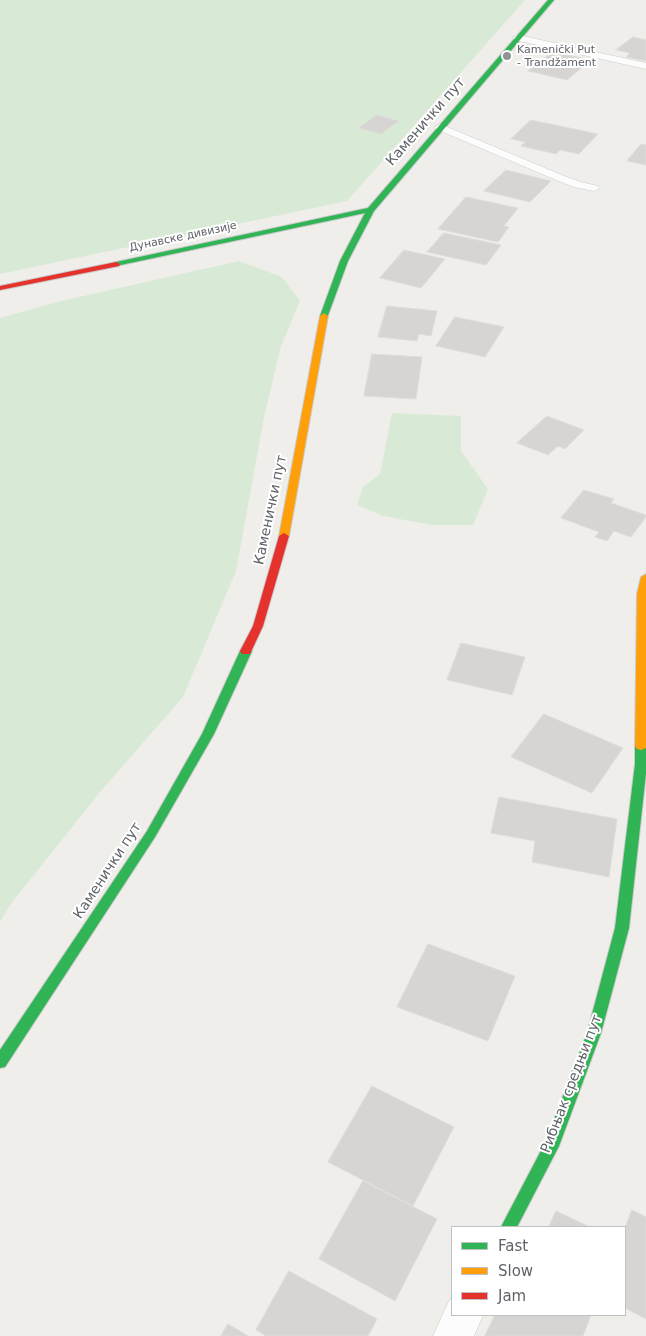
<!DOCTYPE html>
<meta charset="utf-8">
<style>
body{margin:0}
#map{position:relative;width:646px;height:1336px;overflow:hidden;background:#efeeea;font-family:"DejaVu Sans",sans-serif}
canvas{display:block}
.legend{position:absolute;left:451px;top:1226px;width:175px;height:90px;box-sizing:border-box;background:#fff;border:1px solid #bfc1c3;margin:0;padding:6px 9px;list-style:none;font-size:15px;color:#5f6368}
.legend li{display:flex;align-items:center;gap:10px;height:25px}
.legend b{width:25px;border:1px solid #bfc1c3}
</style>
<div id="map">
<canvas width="646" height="1336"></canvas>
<ul class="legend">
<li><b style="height:6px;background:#30b455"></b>Fast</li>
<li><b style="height:6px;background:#ff9f0a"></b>Slow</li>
<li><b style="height:6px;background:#e5322d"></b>Jam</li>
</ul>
</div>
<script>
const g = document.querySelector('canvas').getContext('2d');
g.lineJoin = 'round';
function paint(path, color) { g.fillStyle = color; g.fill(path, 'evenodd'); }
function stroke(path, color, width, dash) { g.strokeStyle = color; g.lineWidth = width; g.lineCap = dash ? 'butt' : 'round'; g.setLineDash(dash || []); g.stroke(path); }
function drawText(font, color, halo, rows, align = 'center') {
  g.font = font + ' "DejaVu Sans",sans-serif'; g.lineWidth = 4; g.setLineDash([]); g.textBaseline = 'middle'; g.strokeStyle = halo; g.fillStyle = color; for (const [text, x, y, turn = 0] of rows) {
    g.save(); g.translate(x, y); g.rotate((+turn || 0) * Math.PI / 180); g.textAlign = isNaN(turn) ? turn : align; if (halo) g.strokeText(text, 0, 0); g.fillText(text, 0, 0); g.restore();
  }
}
paint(new Path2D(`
 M0 0H525L347 201 0 274Z
 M239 261 282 277 300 301 281 346 264 417 236 571 183 697 100 792 10 905 0 922V318L57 302Z
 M392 413 461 416V451L488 489 473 525H432L383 516 357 505 363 487 380 474Z`), '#d8ead6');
const building = new Path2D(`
 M633 37 646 40V61L626 57 630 53 616 50Z
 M553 52 591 60 567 80 528 71Z
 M377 115 399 121 381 134 359 128Z
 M531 120 598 134 579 154 560 150 556 154 521 146 525 142 511 139Z
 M641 144 646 145V165L627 161Z
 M506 170 551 181 530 202 484 191Z
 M466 197 518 208 504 226 509 227 498 242 438 229Z
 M444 233 501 245 486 265 427 252Z
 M404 250 445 259 421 288 380 278Z
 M387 306 437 311 431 336 419 334 417 341 378 337Z
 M455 317 504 327 485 357 436 346Z
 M372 354 422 357 416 399 364 396Z
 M547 416 584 430 565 449 558 446 548 455 517 443Z
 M584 490 614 499 611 503 646 515V517L631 537 614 531 607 541 595 537 599 532 561 518Z
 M461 643 525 657 512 695 447 680Z
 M544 714 623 748 592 793 511 757Z
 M499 797 617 819 609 877 532 862 535 841 491 833Z
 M428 944 515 976 488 1041 397 1007Z
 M372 1086 454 1127 413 1206 328 1162Z
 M363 1181 437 1219 395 1301 319 1259Z
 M632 1210 646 1217V1319L625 1308V1228Z
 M556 1211 590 1227H549Z
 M289 1271 377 1319 368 1336H266L256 1330Z
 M495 1315H591L583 1336H485Z
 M228 1324 248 1336H221Z`);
paint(building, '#d6d5d3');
stroke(building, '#deddd9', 1);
const lane = new Path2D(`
 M518 35 646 63V69L515 40 513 38Z
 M440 124 564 176 581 182 598 186 600 188 594 191 574 187 556 180 436 129 435 127Z`);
const street = new Path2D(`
 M452 1299V1315H483L474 1336H433L449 1301Z`);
const fast = new Path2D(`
 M548 0H554L374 211 348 261 327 318H321L320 316 340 261 365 213 116 266 112 264 116 262 368 208Z
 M246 647 252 651 214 734 155 837 5 1067 0 1068V1050L147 831 202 734 240 651Z
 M641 742 646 744V773L629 928 601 1033 559 1146 517 1227H501L545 1143 587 1033 615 928 635 764V746L637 743Z`);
const slow = new Path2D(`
 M324 313 328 316 289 536 284 539 279 536 320 316Z
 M646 574V748L641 750 637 749 635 746 637 594 641 577Z`);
const jam = new Path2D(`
 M116 262 120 264 119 266 0 290V286Z
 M284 533 289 536 263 626 250 654H242L240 651 253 626 279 536Z`);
stroke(lane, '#cbcccc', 1);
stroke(street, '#cbcccc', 1);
stroke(fast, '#cacacb', 2);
stroke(slow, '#cacacb', 2);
stroke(jam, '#cacacb', 2);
paint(lane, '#fdfcfc');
paint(street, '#fdfcfc');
paint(fast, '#30b455');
paint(slow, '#ff9f0a');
paint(jam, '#e5322d');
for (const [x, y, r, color] of [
 [507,56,5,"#919496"]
]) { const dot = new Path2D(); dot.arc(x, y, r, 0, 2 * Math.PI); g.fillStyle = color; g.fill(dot); stroke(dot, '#fff', 2); }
drawText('11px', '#5f6368', '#fff', [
 ["Kamenički Put",517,50],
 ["- Trandžament",517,63]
], 'left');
drawText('11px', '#5f6368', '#fff', [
 ["Дунавске дивизије",183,237,-12]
]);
drawText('14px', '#5f6368', '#fff', [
 ["Каменички пут",426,122,-49],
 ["Каменички пут",271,510,-78],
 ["Каменички пут",108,871,-57],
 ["Рибњак средњи пут",572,1084,-69]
]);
</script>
